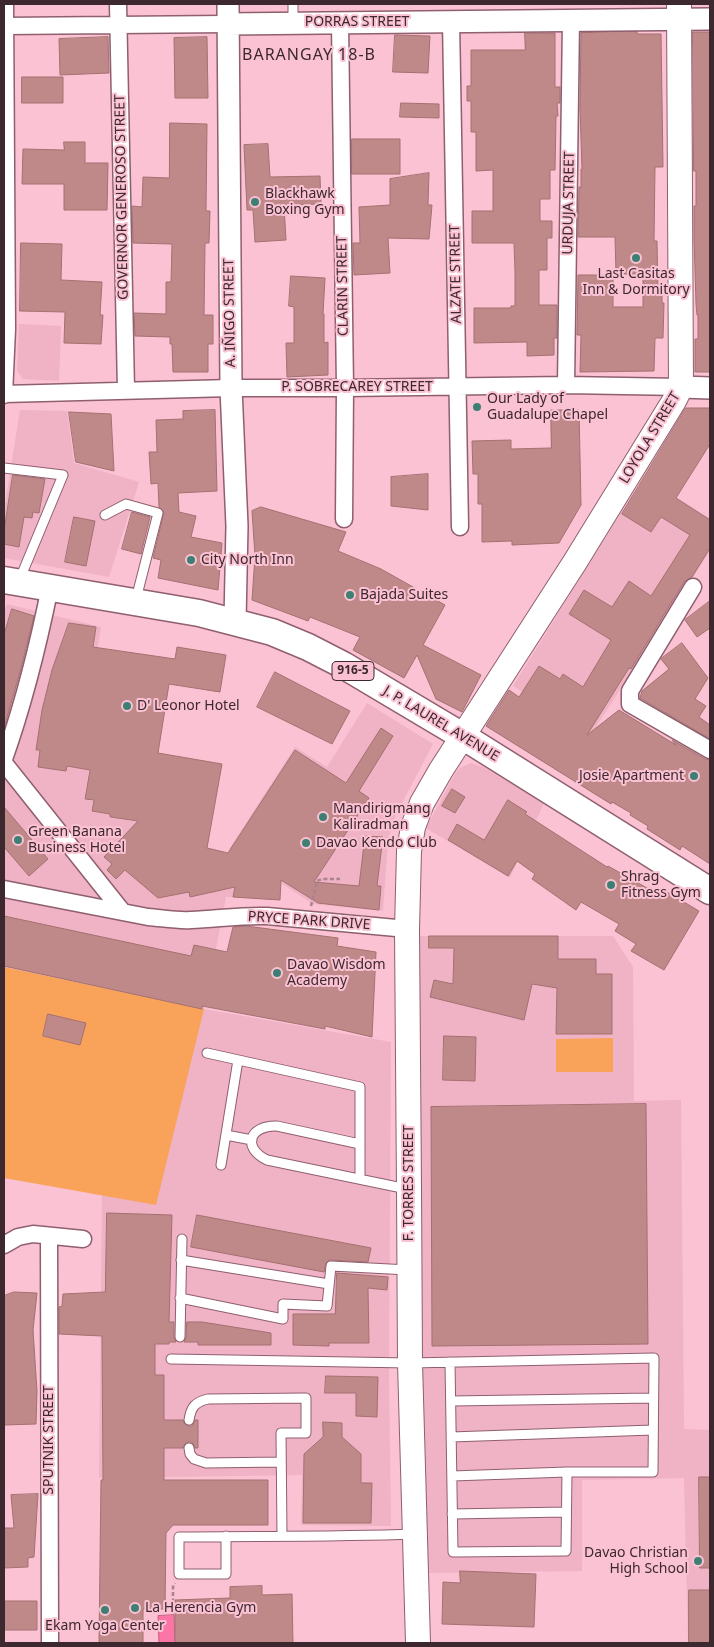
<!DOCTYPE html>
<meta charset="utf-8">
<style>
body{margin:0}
#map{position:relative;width:714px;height:1647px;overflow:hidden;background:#fac2d3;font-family:"Noto Sans",sans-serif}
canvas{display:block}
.frame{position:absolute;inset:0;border:5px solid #3d282f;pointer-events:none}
</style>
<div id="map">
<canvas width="714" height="1647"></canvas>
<div class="frame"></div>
</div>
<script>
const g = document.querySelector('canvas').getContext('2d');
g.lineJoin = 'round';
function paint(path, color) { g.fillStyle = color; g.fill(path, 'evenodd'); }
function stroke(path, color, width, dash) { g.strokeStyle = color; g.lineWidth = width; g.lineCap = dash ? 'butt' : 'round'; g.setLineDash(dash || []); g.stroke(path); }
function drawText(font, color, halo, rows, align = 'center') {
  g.font = font + ' "Noto Sans",sans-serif'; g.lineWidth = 4; g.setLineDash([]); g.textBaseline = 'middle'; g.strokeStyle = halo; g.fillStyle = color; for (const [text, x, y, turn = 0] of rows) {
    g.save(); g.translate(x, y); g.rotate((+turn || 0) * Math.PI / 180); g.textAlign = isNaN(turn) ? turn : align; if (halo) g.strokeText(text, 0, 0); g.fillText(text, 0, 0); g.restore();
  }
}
paint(new Path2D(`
 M19 324 61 326 59 381 23 379 17 371Z
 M20 410 67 411 74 463 139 482 109 577 4 558V511Z
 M632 495 669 518 680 500 710 518V551L592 733 513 686Z
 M7 604 101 627 82 744 93 746 84 799 93 801 91 811 110 814 109 818 140 822 177 841 221 851 240 860 233 897H226L204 1009 391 1042 389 1373 391 1526 301 1525 302 1475 99 1478 102 1196 203 1009 4 967V611Z
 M367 703 433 744 398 811 393 822 388 840 383 911 313 904 229 849 295 747 327 767Z
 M471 763 483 767 544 803 510 878 426 828 455 774 460 768Z
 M418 936H613L633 967 634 1101 681 1100 684 1429 710 1430V1643H688L684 1478 582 1480V1571L423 1573Z`), '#f0b2c5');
paint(new Path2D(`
 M4 967 204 1009 156 1205 4 1178Z
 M613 1038V1072H556V1039Z`), '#f9a35a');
const water = new Path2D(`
 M174 1615 175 1643H159L158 1616Z`);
paint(water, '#fb76a6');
stroke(water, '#c25f82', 1);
const building = new Path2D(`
 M637 32V34H661L663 167H655L654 241H657L658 294H662V303H664L663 338H655L654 371 580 372 581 335H577L578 275H613V307H643V274H616L615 237H578L579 187H581V169H582L580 108 581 33Z
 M693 32H710V372H695V339H698V315H697L696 304 694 237V206H696V171H694Z
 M525 33H555V87H560V103H557L558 116H556L555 170H550V199H540V221H552V238H547V270H539V305H557V338H554V355L527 356V342L474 343V308H511V306H515V271L514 243H472V211H493V170L476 171V132H471V101H467V86H471V50H525Z
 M395 35 430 36 428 73 393 72Z
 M108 37 109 73 60 75 59 39Z
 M207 37 208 98H175L174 38Z
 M22 77H63V103H22Z
 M401 103 439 104V118L400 117Z
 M170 123 207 124 206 211H210L209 243H205L204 315H213V344H208V372H173L172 344H170V337L135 336 134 313 166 314V282H171L172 244 133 243 132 206 142 207 143 177 169 178Z
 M352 139H400V174H352Z
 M64 142H85V163H108L107 210H64V184H22L23 149 64 150Z
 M268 144 270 177 320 176 321 204 284 205 286 240 255 242 253 210H247L244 145Z
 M429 173 428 205H432L429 239 388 238 390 273 354 275 353 243H360L359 207 390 205V179Z
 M21 243 62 244 61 280 102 282 100 315H103L101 344 64 343 65 312 20 311Z
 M291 276 325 278 323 314H324V343L328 342V375L287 377 286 343H294V307L289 306Z
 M686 408H710V444L676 498 710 520V548L692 577 684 582 631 669 629 668 587 735 619 710 676 745 672 740 705 759 710 760V864L682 846 680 850 647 829 648 826 630 815 631 813 612 802 611 804 486 726 509 690 519 697 539 666 560 679 563 674 583 687 611 640 569 614 584 590 612 607 629 581 651 596 690 535 661 517 651 532 622 514Z
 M215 410 217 491 178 493 179 512 196 516 191 537 222 543 218 590 158 578 161 560 153 558 164 512 159 507 158 483 151 484 149 452H157L156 420 183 419V411Z
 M551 410H579L581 505 559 543 512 545V541L482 542V504H478V474H473L472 441 511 440V449L551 448Z
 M69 412 111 414 114 471 76 462Z
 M428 474V510L391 506V477Z
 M13 475 45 479 39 513 33 512 32 518 24 517 19 547 4 544V531Z
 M261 507 346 532 338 551 381 569 445 605 423 645 481 675 462 712 436 699 417 655 404 678 353 650 360 637 310 617 308 621 252 600 255 556 252 511Z
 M132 512 150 517 141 554 122 549Z
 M74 517 95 521 86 566 65 562Z
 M710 601V628L697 637 685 620Z
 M12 609 34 616 20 672 4 728V635Z
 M69 623 96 627 93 647 175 659 177 647 226 655 220 692 169 684 158 753 222 764 207 848 228 853 295 750 346 783 381 728 393 736 359 791 369 798 314 882 359 886 365 836 383 837 377 886H381L379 910 318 903 281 880 280 900 233 897 235 887 190 897 189 892 158 898 125 870 116 879 107 870 112 864 104 857 138 821 110 817V814L92 811 94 800 85 799 90 770 67 766 66 771 38 767 40 750H36L42 710 52 670Z
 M682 643 708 678 695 699 706 706 699 717 710 725V739L640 698 642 691 669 669 661 659Z
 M275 672 350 711 332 744 257 707Z
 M452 789 465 797 455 813 442 806Z
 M508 800 527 812 525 814 607 867 608 866 663 897 667 892 699 911 664 970 631 951 636 944 615 931 619 924 581 902 576 910 532 879 535 874 517 861 508 876 448 840 457 824 484 840Z
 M4 807 48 859 29 876 4 847Z
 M4 916 191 956 194 945 227 952 233 927 246 926 338 938 337 946 376 952 372 1037 325 1026V1029L202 1006V1009L4 966Z
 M429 936H558V959H596V974H612V1034H556L557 988 532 984 524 1020 430 997 434 980 453 984 454 948H429Z
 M48 1014 86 1023 80 1045 43 1036Z
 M444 1036 476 1037 475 1081 443 1080Z
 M646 1104 648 1344 432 1346 431 1107Z
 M107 1213 172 1215 169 1322H174V1337L176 1342H169V1344H155V1375H164V1420H183L185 1424 188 1426H192L195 1420H198V1448H195L192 1442H188L185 1444 183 1448H164V1480H268V1525H173L166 1533 165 1609H143V1643H99L101 1480H103L102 1336 59 1334V1307L62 1306 63 1294 105 1292Z
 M197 1215 371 1248 368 1262 329 1260 326 1263 324 1272 191 1247Z
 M337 1273 388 1277 387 1290 368 1288 369 1343H329V1346L293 1345V1314H335Z
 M14 1292 37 1293 33 1330 37 1391 36 1424 4 1425V1296Z
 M187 1322H202L271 1333V1345H198V1342H184L186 1337Z
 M326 1376 378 1377 377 1417 356 1416V1393H325Z
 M323 1422 342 1423V1437L361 1454V1483H372L371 1523H303L304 1454 323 1437Z
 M699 1477H710V1568H700Z
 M38 1494 34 1557 28 1558V1567L4 1568V1528H14L11 1495Z
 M460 1571 536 1574 534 1627 442 1624 443 1582 460 1583Z
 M262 1586V1595L292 1594 293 1643H175V1600L230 1598V1587Z
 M689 1590H710V1643H689Z
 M4 1601H37V1630H4Z`);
paint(building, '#c08989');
stroke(building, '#a47070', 1);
const service = new Path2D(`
 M293 22V4
 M4 468 63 475 19 581
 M105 515 126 504 158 513 136 599
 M207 1053 360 1087V1179
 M226 1135 252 1140
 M360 1144 277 1126C250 1125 241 1147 267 1160L407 1189
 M221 1165 238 1060
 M181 1260 329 1284
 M180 1298 283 1319V1304L327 1306 331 1266 409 1270
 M180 1337 182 1239
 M171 1359 410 1363 654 1358 653 1472H567L452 1476
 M450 1362 453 1552 566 1551 567 1472
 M451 1401 653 1398
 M189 1420C191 1407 195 1402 208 1399L306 1398V1433H281L282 1536
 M451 1437 653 1430
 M189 1448 190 1454 194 1459 206 1463 280 1462
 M452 1514 566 1512
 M226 1536V1574H179V1537C257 1536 336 1537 414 1534`);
const minor = new Path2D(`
 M118 4 126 390
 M451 21 460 527
 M340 23 345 388 344 519
 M4 26 227 24
 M566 385 571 20
 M4 394 231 388H345L566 385 681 387
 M4 395 7 329 5 4
 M693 587 630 691V704L710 750
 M4 759C24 703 38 646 50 587
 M4 763 122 911
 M4 889 148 917C162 918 177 921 191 920 217 919 241 915 267 916L407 929
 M49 1236 50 1643
 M4 1245 18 1237 33 1234 83 1239`);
const tertiary = new Path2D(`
 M228 4 231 388 237 526 235 621
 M227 24 710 19
 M681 387 710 388`);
const secondary = new Path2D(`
 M418 1643 410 1363 409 1189 407 929 409 851 413 827 422 803 441 770 575 562 674 401 681 387 679 4`);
const primary = new Path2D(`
 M4 580 199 613 272 632 308 647 343 665 464 737 710 891`);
stroke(service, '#8f5f6e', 11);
stroke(minor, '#8f5f6e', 19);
stroke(tertiary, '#8f5f6e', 24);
stroke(secondary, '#8f5f6e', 26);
stroke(primary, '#8f5f6e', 29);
stroke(new Path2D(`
 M311 906 317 881 322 879H340
 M173 1609V1587L175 1583`), '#ab828f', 2.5, [4, 2.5]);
stroke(service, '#fff', 9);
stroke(minor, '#fff', 16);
stroke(tertiary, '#fff', 21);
stroke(secondary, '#fff', 24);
stroke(primary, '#fff', 26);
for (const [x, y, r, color] of [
 [255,202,5,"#3d8073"],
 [636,258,5,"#3d8073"],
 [477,407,5,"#3d8073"],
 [191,560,5,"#3d8073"],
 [350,595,5,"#3d8073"],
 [127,706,5,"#3d8073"],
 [694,776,5,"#3d8073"],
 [323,817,5,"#3d8073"],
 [18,840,5,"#3d8073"],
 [306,843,5,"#3d8073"],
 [611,885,5,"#3d8073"],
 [277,973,5,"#3d8073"],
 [698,1561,5,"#3d8073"],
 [135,1608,5,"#3d8073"],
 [105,1610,5,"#3d8073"]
]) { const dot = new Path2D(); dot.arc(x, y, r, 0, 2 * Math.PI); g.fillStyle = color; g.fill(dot); stroke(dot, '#fac2d3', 2); }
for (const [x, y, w] of [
 [353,671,42]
]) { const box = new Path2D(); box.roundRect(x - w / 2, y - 9.5, w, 19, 4); g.fillStyle = '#fac2d3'; g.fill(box); stroke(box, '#3d282f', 1); }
drawText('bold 12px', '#3d282f', null, [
 ["916-5",353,671]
]);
drawText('14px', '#3d282f', '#fac2d3', [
 ["PORRAS STREET",357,22],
 ["GOVERNOR GENEROSO STREET",122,197,-91],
 ["URDUJA STREET",569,203,-89],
 ["ALZATE STREET",456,274,-91],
 ["CLARIN STREET",343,286,-91],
 ["A. IÑIGO STREET",230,313,-91],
 ["P. SOBRECAREY STREET",357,387],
 ["LOYOLA STREET",650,438,-59],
 ["J. P. LAUREL AVENUE",441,724,31],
 ["PRYCE PARK DRIVE",309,921,4],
 ["F. TORRES STREET",409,1183,-90],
 ["SPUTNIK STREET",49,1440,-90]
]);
drawText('14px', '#3d282f', '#fac2d3', [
 ["Blackhawk",265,194],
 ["Boxing Gym",265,210],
 ["Last Casitas",636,274,"center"],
 ["Inn & Dormitory",636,290,"center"],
 ["Our Lady of",487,399],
 ["Guadalupe Chapel",487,415],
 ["City North Inn",201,560],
 ["Bajada Suites",360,595],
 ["D' Leonor Hotel",137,706],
 ["Josie Apartment",684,776,"right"],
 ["Mandirigmang",333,809],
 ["Kaliradman",333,825],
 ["Green Banana",28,832],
 ["Business Hotel",28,848],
 ["Davao Kendo Club",316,843],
 ["Shrag",621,877],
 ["Fitness Gym",621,893],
 ["Davao Wisdom",287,965],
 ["Academy",287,981],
 ["Davao Christian",688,1553,"right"],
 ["High School",688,1569,"right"],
 ["La Herencia Gym",145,1608],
 ["Ekam Yoga Center",105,1626,"center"]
], 'left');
g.letterSpacing = '1px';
drawText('16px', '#3d282f', '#fac2d3', [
 ["BARANGAY 18-B",309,55]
]);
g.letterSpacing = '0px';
</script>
